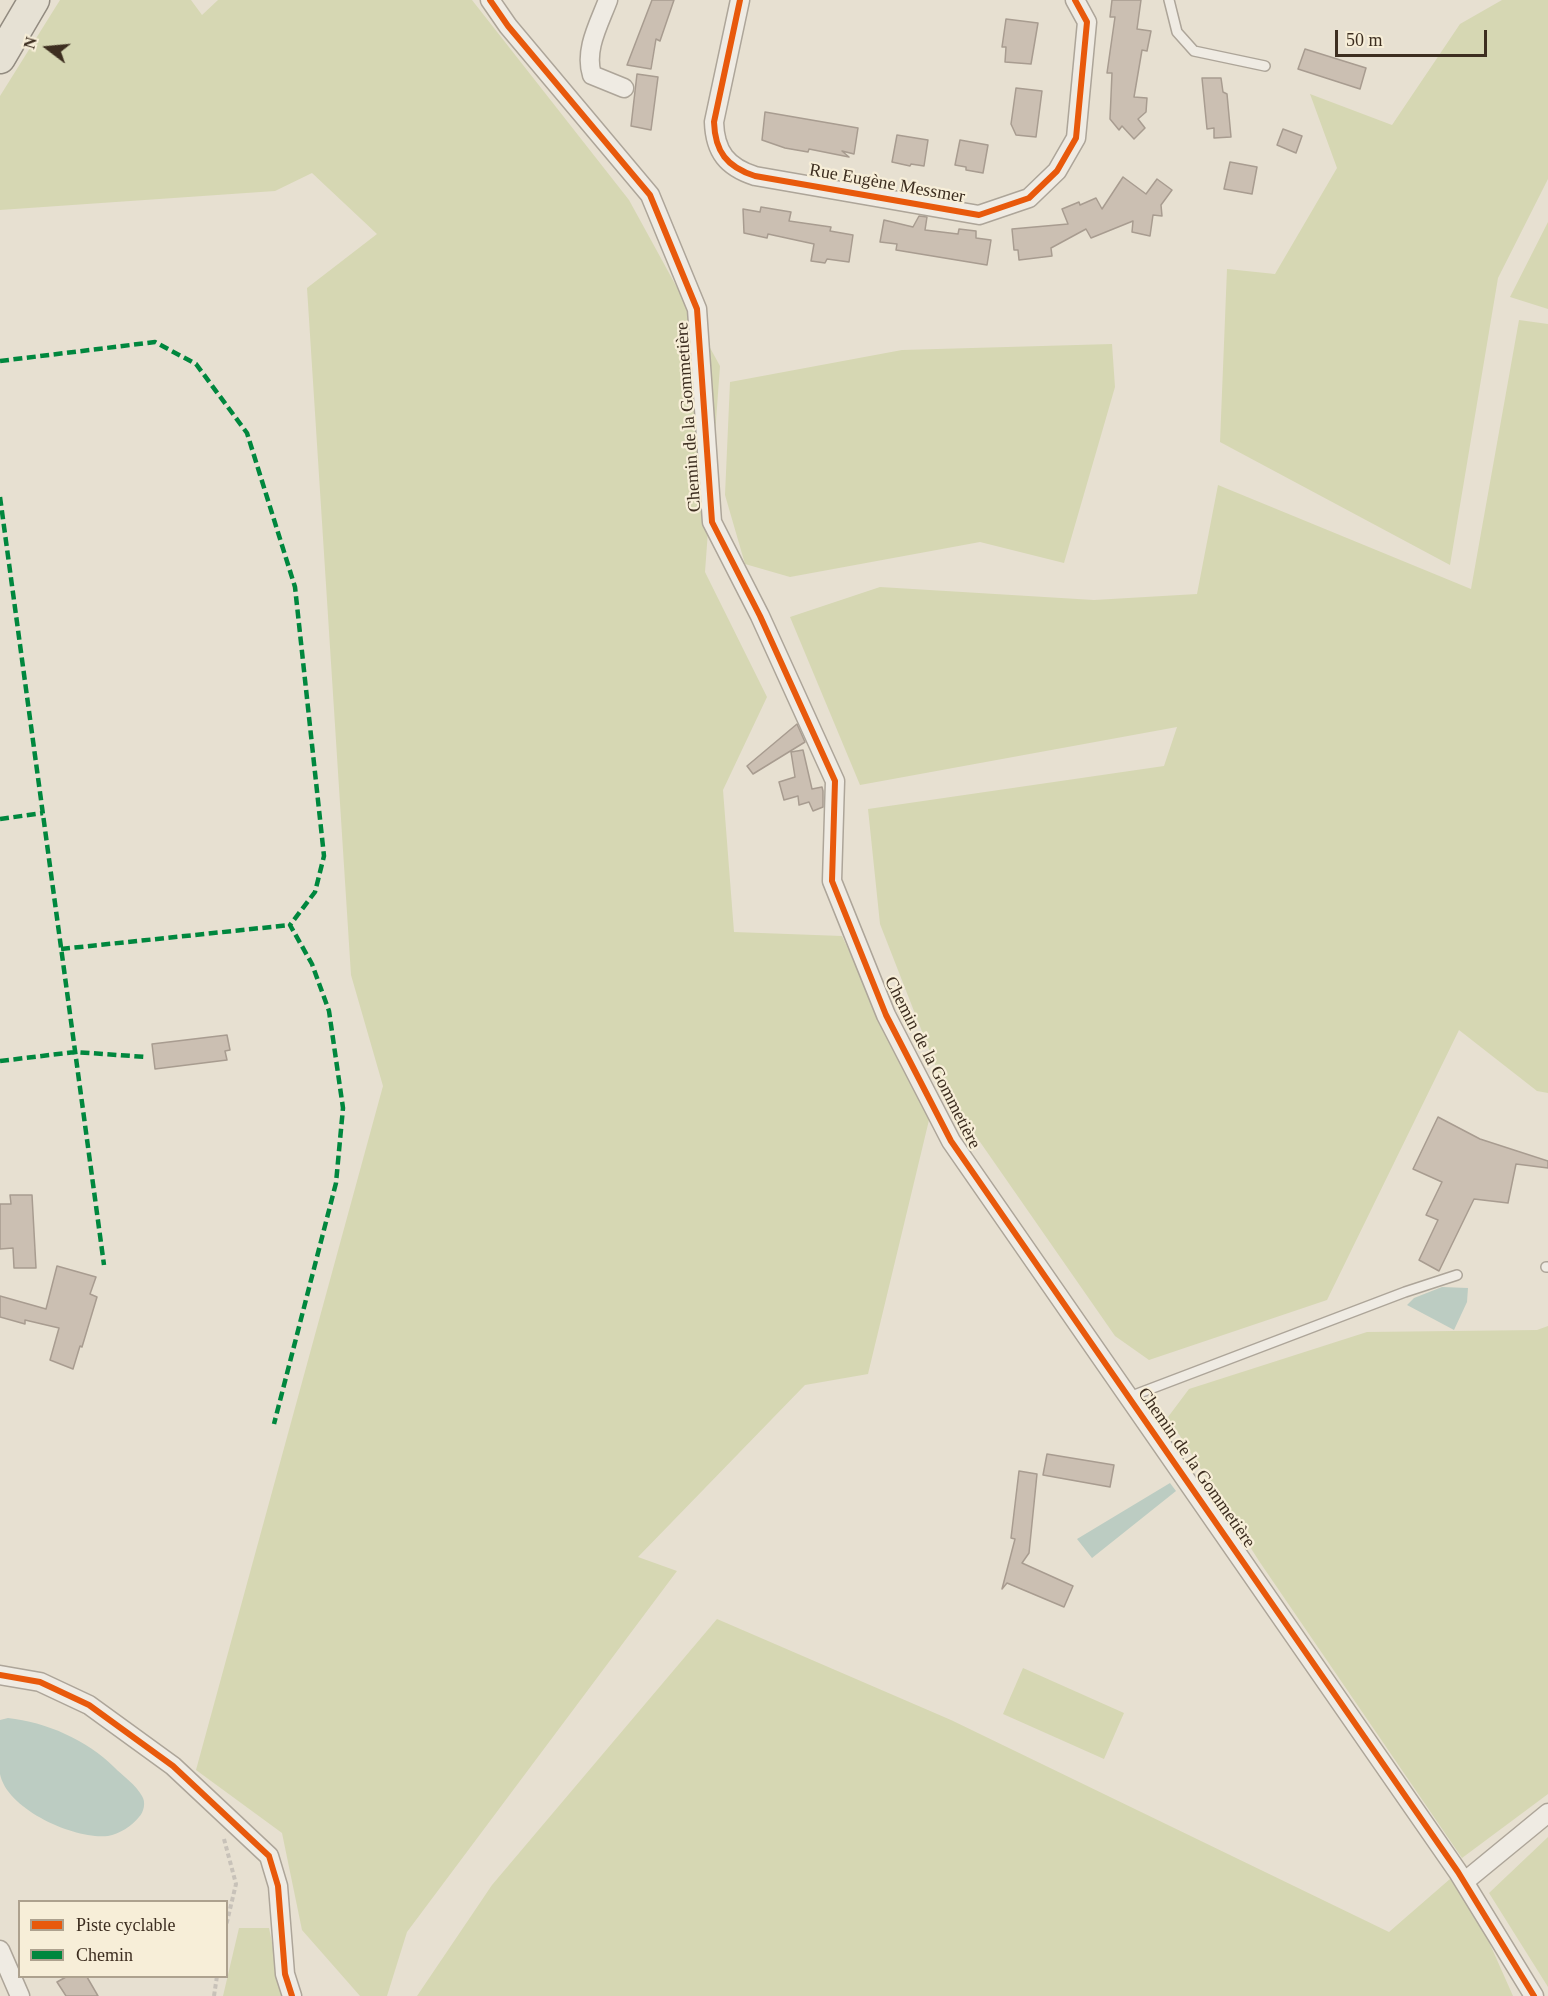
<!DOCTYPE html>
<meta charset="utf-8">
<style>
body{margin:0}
#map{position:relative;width:1548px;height:1996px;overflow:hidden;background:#e7e0d1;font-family:"Times New Roman",serif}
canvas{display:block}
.legend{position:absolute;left:18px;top:1900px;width:210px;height:78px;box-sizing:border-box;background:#f7eed8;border:2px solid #ada18e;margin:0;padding:8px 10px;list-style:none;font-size:18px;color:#3d2e20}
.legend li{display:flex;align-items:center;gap:12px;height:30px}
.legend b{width:30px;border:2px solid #ada18e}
.north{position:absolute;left:18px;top:18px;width:60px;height:60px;-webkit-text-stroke:4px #f7eed8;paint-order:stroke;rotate:286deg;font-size:16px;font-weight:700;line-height:24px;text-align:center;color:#3d2e20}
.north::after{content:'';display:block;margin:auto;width:21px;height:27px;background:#3d2e20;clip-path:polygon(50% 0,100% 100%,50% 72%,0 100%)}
.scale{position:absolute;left:1335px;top:30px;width:152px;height:27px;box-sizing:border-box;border:3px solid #3d2e20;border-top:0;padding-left:8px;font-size:18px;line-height:21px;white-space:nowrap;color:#3d2e20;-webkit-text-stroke:4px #f7eed8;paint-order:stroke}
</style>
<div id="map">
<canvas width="1548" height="1996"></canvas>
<ul class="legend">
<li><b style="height:8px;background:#e8590c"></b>Piste cyclable</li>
<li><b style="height:8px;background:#00873e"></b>Chemin</li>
</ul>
<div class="north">N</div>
<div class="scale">50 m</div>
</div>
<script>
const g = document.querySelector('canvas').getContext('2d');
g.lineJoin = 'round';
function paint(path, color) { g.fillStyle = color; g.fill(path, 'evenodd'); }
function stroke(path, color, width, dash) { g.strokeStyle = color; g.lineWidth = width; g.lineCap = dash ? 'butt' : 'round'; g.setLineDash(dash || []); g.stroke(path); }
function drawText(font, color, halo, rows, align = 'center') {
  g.font = font + ' "Times New Roman",serif'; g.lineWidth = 4.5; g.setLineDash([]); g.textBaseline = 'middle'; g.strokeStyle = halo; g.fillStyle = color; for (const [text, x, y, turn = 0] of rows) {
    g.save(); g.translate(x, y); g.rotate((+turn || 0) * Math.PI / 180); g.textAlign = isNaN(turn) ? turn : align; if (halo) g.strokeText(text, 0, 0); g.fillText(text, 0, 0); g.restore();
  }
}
paint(new Path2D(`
 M60 0H191L202 15 218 0H472L629 200 720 366 705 572 767 697 723 790 734 932 842 936 929 1120 868 1374 805 1385 638 1557 677 1571 407 1932 387 1996H360L302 1930 282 1833 196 1770 383 1086 351 975 307 288 377 234 312 173 275 191 0 210V96Z
 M1502 0H1548V179L1498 278 1450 565 1220 442 1227 269 1275 274 1337 168 1310 94 1392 125 1460 24Z
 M1548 222V309L1510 297Z
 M1519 320 1548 324V1093L1537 1091 1459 1030 1327 1300 1149 1360 1115 1336 946 1093 880 924 868 809 1164 766 1177 727 860 785 790 617 880 587 1094 600 1197 594 1218 485 1471 589Z
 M1112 344 1115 387 1064 563 980 542 790 577 745 564 725 495 730 382 902 350Z
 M1548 1326V1794L1462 1858 1259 1561 1168 1417 1189 1389 1367 1332 1537 1330Z
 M717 1619 951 1720 1389 1932 1458 1872 1513 1996H417L492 1885Z
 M1023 1668 1124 1713 1104 1759 1003 1714Z
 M1548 1837V1987L1489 1893Z
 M239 1928H269L283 1996H223Z`), '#d6d7b3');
paint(new Path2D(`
 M1442 1287 1468 1288 1467 1302 1454 1330 1407 1305 1414 1298Z
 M1170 1483 1176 1491 1092 1558 1077 1539Z
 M8 1718C46 1722 87 1740 114 1767 123 1776 136 1785 142 1796 146 1802 144 1812 139 1817 132 1826 119 1834 108 1836 76 1840 7 1810 0 1774 0 1759 0 1736 0 1720Z`), '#bcccc2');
const building = new Path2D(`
 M652 0H674L660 41 656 39 651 69 627 65Z
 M1112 0H1141L1137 29 1151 31 1147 51 1142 50 1134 97 1147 98 1146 112 1138 119 1145 128 1134 139 1122 126 1119 130 1110 119 1112 73H1107L1115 17H1110Z
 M1006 19 1038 23 1031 64 1005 62 1006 47H1002Z
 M1305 49 1366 68 1360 89 1298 69Z
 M637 74 658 77 651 130 631 126Z
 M1202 78H1221L1223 92 1227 94 1231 137 1214 138V128L1207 129Z
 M1016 88 1042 91 1036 137 1016 135 1011 124Z
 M765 112 858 128 854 154 842 151 849 157 809 149 808 152 785 148 762 140Z
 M1283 129 1302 136 1296 153 1277 145Z
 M897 135 928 140 924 166 911 164 910 166 892 162Z
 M960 140 988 145 983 173 966 170V167L955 165Z
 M1230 162 1257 167 1252 194 1224 189Z
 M1123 177 1146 194 1157 179 1172 190 1161 205 1162 216 1153 215 1150 236 1132 232 1133 221 1091 238 1086 229 1051 248 1052 256 1019 260 1018 250H1014L1012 229 1068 224 1062 209 1079 202 1080 205 1096 198 1102 209Z
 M761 207 791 212 789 221 831 227 830 231 853 235 849 262 827 259 825 263 811 261 814 244 768 234 767 238 744 233 743 209 760 212Z
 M919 216 927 217 925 230 958 234 959 229 976 231V238L991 240 987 265 896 250 897 244 880 242 884 220 913 227Z
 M797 724 805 742 753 774 747 766Z
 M803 750 812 789 822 787 823 791V807L813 811 809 802 799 805 798 796 784 800 779 782 795 777 791 752Z
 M227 1035 230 1050 225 1051 227 1060 155 1069 152 1044Z
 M1438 1117 1480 1139 1548 1161V1168L1516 1164 1508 1203 1474 1199 1439 1271 1419 1260 1438 1220 1426 1215 1442 1182 1413 1169Z
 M10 1195H32L36 1268H14L13 1248 0 1249V1204H11Z
 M57 1266 96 1277 90 1294 97 1297 82 1347 80 1346 73 1369 50 1360 59 1328 25 1320V1324L0 1317V1296L46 1309Z
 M1047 1454 1114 1465 1110 1487 1043 1475Z
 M1019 1471 1037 1474 1029 1553 1022 1563 1073 1586 1064 1607 1007 1583 1002 1589 1015 1539 1011 1538Z
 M66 1977H87L98 1996H66L57 1982Z`);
paint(building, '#cbbfb2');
stroke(building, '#a89c90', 1.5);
const lane = new Path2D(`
 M1169 0 1177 32 1194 51 1265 66
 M1546 1267H1548
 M1129 1397 1405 1292 1457 1275`);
const street = new Path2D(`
 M490 0 508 26 650 195 697 309 712 522 760 616 835 781 832 881 886 1015 951 1141 1458 1872 1534 1996
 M608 0C599 24 584 50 592 75L624 88
 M740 0 714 122C715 152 727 167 755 176L979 215 1029 198 1057 171 1076 138 1087 22 1075 0
 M0 1675 40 1682 89 1705 173 1766 269 1856 278 1886 285 1974 292 1996
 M1464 1882 1548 1813
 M0 1950 20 1996`);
const primary = new Path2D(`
 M0 58 34 0`);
stroke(lane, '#ada599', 12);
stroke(street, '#ada599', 21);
stroke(primary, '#928b80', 33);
stroke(new Path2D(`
 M224 1839 236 1884 226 1926
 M214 1996 217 1976`), '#c8c2b9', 4, [4.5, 3]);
stroke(lane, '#efebe3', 9);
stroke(street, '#efebe3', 18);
stroke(primary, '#e6e1d4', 30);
stroke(new Path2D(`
 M0 361 155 342 196 364 247 433 295 587 324 856 315 892 290 925 312 964 329 1011 343 1108 336 1183 274 1424
 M0 497 104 1265
 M0 819 43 813
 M61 949 290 925
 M0 1061 75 1052 146 1057`), '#00873e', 4.5, [9, 4.5]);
stroke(new Path2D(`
 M490 0 508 26 650 195 697 309 712 522 760 616 835 781 832 881 886 1015 951 1141 1458 1872 1534 1996
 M740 0 714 122C715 152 727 167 755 176L979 215 1029 198 1057 171 1076 138 1087 22 1075 0
 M0 1675 40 1682 89 1705 173 1766 269 1856 278 1886 285 1974 292 1996`), '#e8590c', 6);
drawText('18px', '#3d2e20', '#f7eed8', [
 ["Rue Eugène Messmer",887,184,10],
 ["Chemin de la Gommetière",689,417,-94],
 ["Chemin de la Gommetière",932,1063,63],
 ["Chemin de la Gommetière",1196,1468,55]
]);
</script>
